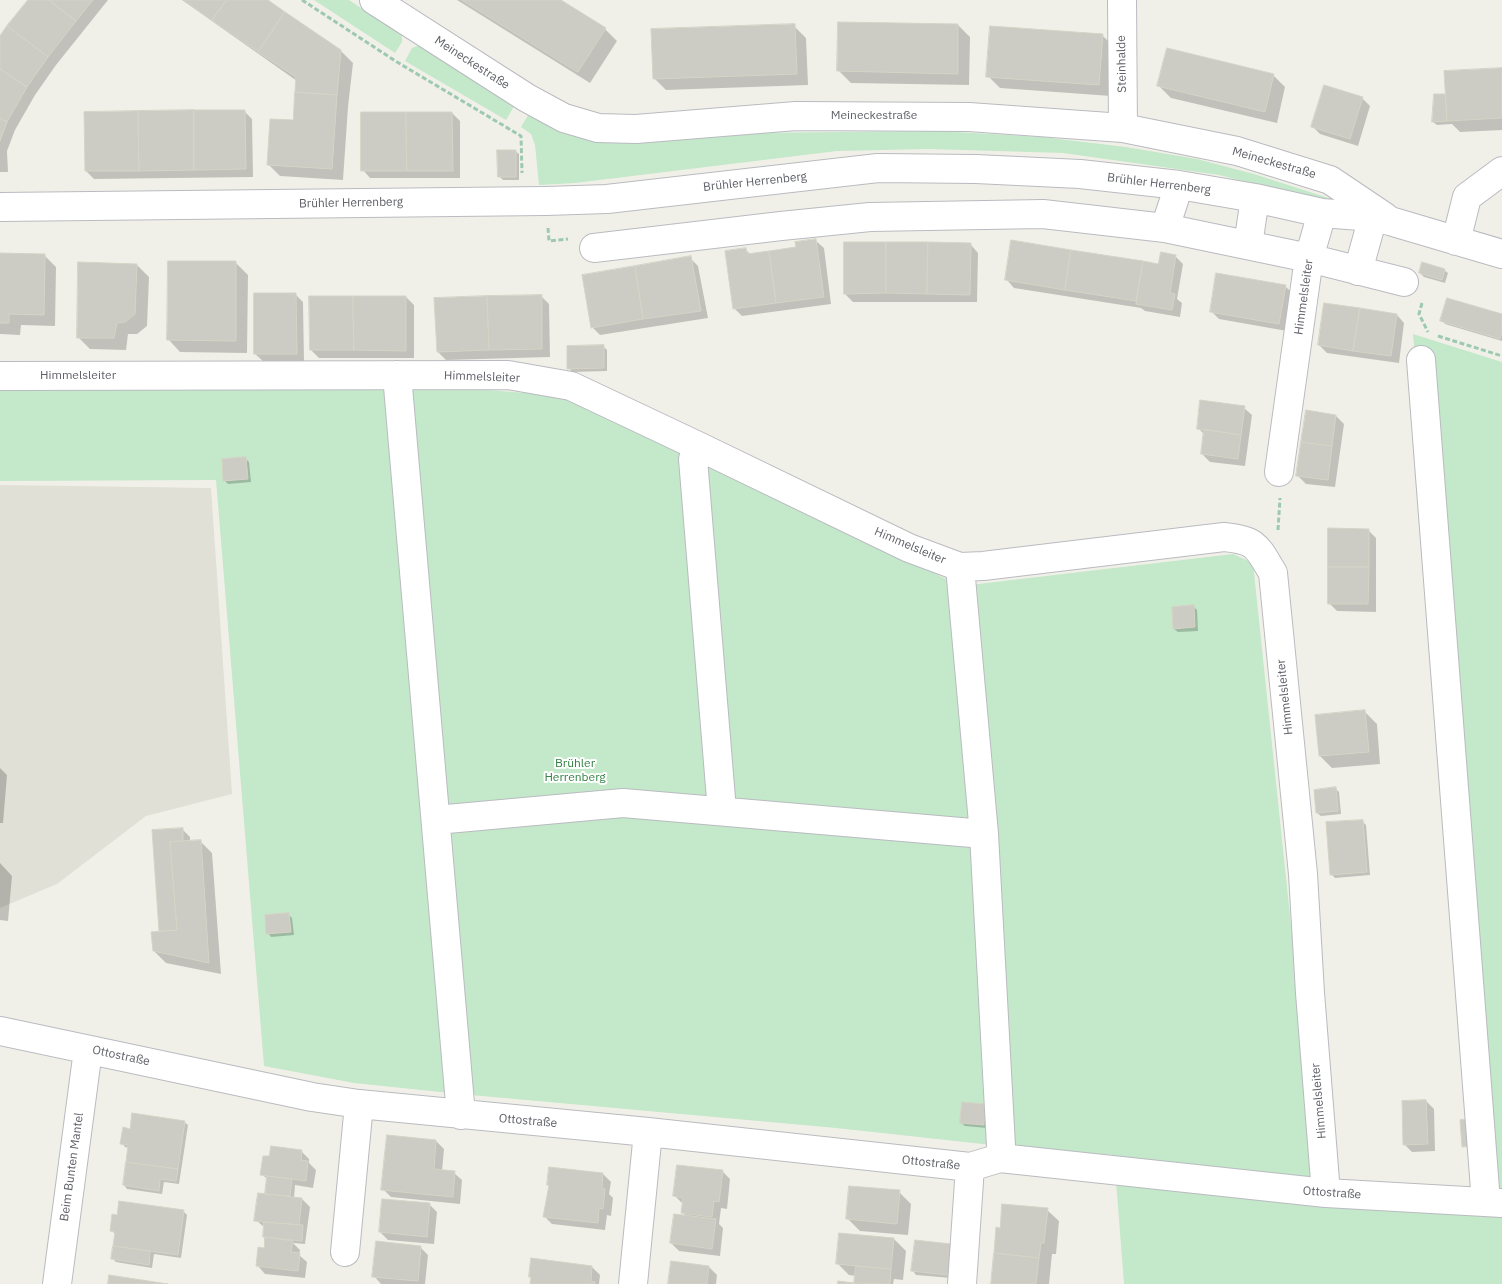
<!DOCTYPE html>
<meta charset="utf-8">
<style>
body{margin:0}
canvas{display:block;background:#f1f0e8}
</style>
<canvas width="1502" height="1284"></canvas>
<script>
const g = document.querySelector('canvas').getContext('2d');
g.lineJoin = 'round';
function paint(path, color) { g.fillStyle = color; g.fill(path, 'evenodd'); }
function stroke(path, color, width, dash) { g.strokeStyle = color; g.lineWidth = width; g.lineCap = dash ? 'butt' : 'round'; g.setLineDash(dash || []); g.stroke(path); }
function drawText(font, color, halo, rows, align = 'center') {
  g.font = font + ' "IBM Plex Sans",sans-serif'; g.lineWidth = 4; g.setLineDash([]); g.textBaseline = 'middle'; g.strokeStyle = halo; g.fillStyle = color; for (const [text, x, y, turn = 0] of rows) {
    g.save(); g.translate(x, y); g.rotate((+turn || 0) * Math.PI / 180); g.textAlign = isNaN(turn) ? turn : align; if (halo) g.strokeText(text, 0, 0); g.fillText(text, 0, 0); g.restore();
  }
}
paint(new Path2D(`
 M0 485 211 488 232 794 146 816 57 884 0 908Z`), '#e1e0d6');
paint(new Path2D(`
 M314 0H349L402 35V42L395 53Z
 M420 45 516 103 506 120 405 61 412 48Z
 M530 112 746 133 938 131 1042 137 1126 147 1197 159 1254 174 1344 203 1321 201 1219 175 1063 153 929 149 837 151 575 183 539 185 535 145 531 134 521 127Z
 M1413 334 1502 362V1284H1124L1114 1155 1001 1146 836 1128 460 1094 354 1083 264 1066 216 480 0 481V390L462 388 565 396 961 586 1233 554 1253 563 1318 1183 1479 1191Z`), '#c4e8ca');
paint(new Path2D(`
 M29 0H108L56 65 35 95 15 130 7 151 8 172H0V39Z
 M182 0H266L341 51 353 63 348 107 343 180 280 176 268 164 294 122 297 81Z
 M457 0H558L605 29 617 41 590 83Z
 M958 25 970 37 969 85 851 83 839 71Z
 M794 26 806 38 808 85 666 90 654 78Z
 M1102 35 1114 47 1111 96 1000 88 988 76Z
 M1502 69V130L1460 132 1452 124 1437 125 1433 122 1445 95 1447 97Z
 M1273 75 1285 87 1277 123 1171 98 1159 86Z
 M1362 98 1370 106 1358 146 1320 134 1312 126Z
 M244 111 252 119 253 177 94 179 86 171Z
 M452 113 460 121V178H370L363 170Z
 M515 151 519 154V180H503L499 176Z
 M816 241 824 248 831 304 742 316 734 308 746 250 751 255 797 248Z
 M1012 242 1160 265 1175 256 1183 264 1177 299 1182 303 1180 317 1145 311 1141 308 1014 288 1007 280Z
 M971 245 978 253 977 302H853L845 294Z
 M0 254 44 255 56 267 55 326 21 325 20 335 0 334Z
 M690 258 698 266 708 318 600 335 592 327Z
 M236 263 248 275 247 353 180 352 169 340Z
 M137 265 149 277 147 326 137 334H128L126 350 90 349 78 337Z
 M1444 270 1448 273 1445 283 1424 277 1420 273Z
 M1285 286 1293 294 1287 331 1219 319 1211 311Z
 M296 295 303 302 304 361H263L255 354Z
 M541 296 549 304 550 357 446 360 438 352Z
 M406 297 414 305V358H319L311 350Z
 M1397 315 1404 323 1399 363 1327 353 1319 345Z
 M1502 316V341L1445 324 1442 320Z
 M603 346 607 350V371L572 372 569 368Z
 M1244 408 1252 415 1245 466 1210 462 1202 454 1205 435 1198 428Z
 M1336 416 1344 424 1335 487 1306 484 1298 476Z
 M246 459 249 462 251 482 228 484 224 480Z
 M1368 530 1376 538V612L1337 611 1329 603Z
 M1193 606 1197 610 1198 631 1178 632 1174 629Z
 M1365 712 1377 724 1380 764 1332 768 1320 756Z
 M0 768 7 775 3 823H0Z
 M1336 789 1339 792 1341 814 1321 816 1317 813Z
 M1362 821 1366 825 1370 875 1335 878 1331 874Z
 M182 829 190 837V842L200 841 212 853 221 974 166 963 154 951 162 932 160 930 153 831Z
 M0 863 12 876 8 921 0 920Z
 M288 914 292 918 294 935 271 937 268 933Z
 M1426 1101 1434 1109 1435 1151 1412 1152 1404 1144Z
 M984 1105 988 1108 987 1128 965 1126 961 1123Z
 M184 1122 188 1125 179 1184 164 1182 162 1194 127 1189 124 1185 129 1148 125 1147 122 1143 131 1130Z
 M436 1141 444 1149 442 1171 454 1173 462 1180 460 1204 391 1197 383 1189Z
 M301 1151 309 1159V1163L316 1170 313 1188 295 1185 294 1198 302 1199 310 1207 305 1244 293 1243 300 1250 299 1255 307 1262 305 1278 265 1274 258 1266 265 1250 266 1239 264 1237 265 1228 256 1220 269 1195 268 1180 262 1174Z
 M722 1171 730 1179 727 1209 721 1208 719 1224 723 1228 720 1256 679 1251 671 1243 686 1216 683 1213V1204L675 1196Z
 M603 1174 611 1182 609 1194 613 1198 611 1216 607 1215 605 1230 552 1224 545 1217 550 1186 548 1184Z
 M899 1192 911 1204 908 1235 860 1231 848 1219Z
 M430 1205 437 1212 434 1244 388 1240 380 1232Z
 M1047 1210 1059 1221 1056 1254H1052L1049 1284H992L1001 1229Z
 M183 1211 187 1215 181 1258 154 1254 152 1268 116 1262 113 1259 115 1234 111 1230Z
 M840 1234 894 1239 906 1251 903 1280 894 1279 893 1284H855L856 1276 849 1275 837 1263Z
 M950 1245 954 1248 951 1278 916 1275 913 1271Z
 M420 1247 428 1255 425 1284H381L374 1276Z
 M672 1263 709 1267 717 1275 716 1284H670Z
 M592 1267 600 1275 599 1284H531L532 1278 530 1276Z`), '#0003');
const building = new Path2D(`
 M28 0H49L76 21 48 57 7 26Z
 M49 0H93L76 21Z
 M184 0H227L212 20Z
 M227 0H268L285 12 258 52 212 20Z
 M462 0H561L606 28 578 72Z
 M285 12 341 50 337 95 295 92 296 77 258 52Z
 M838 22 958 24V74L837 71Z
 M795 24 797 74 653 79 651 29Z
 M7 26 48 57 27 87 0 69V36Z
 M990 26 1103 34 1099 85 986 77Z
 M1167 48 1274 74 1265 112 1157 86Z
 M1502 68V118L1447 121 1444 71Z
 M0 69 27 87 7 122 0 118Z
 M1324 85 1363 97 1350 139 1311 127Z
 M295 92 337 95 332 169 267 165 270 119 293 120Z
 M1434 94H1445L1447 121 1432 122Z
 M194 110V170L139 171 138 111Z
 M194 110H245L246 169 194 170Z
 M138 111 139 171H85L84 112Z
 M361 112H406L407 171H361Z
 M406 112H452L453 171H407Z
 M0 118 7 122 0 141Z
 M497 150H516V177H498Z
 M816 239 824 297 776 303 769 251 796 247 795 242Z
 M1011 240 1071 250 1065 290 1005 280Z
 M844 242H886V293L844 294Z
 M886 242H928L927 294 886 293Z
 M928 242 971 243 970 295 927 294Z
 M746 248 747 254 769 251 776 303 733 309 725 251Z
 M1071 250 1143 261 1136 301 1065 290Z
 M1161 252 1176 255 1170 293 1175 294 1172 310 1136 304 1143 261 1158 264Z
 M0 253 45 254 44 315 9 314V323H0Z
 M691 256 701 311 643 319 635 266Z
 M168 261H236V341L167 340Z
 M78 262 137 264 135 314 125 322 117 323 114 338H77Z
 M1422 262 1445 269 1442 280 1419 273Z
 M635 266 643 319 591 328 582 275Z
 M1216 273 1286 285 1279 324 1210 312Z
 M254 293H296L297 354H254Z
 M542 295V349L489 350 487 296Z
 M309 296H353L354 350H310Z
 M353 296H406V351L354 350Z
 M487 296 489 350 437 352 434 298Z
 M1447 298 1502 314V332L1500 339 1440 321Z
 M1324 303 1360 308 1353 351 1318 345Z
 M1360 308 1397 314 1391 356 1353 351Z
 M604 345V368L567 369V346Z
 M1200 400 1245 406 1241 435 1197 429Z
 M1306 410 1336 415 1332 446 1301 442Z
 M1204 429 1241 435 1238 459 1201 454Z
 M1301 442 1332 446 1328 480 1296 476Z
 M246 457 248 479 223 481 222 459Z
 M1328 528 1369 529V567H1328Z
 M1328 567H1369L1368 604H1328Z
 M1194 605 1195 627 1173 629 1172 607Z
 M1365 710 1369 752 1319 756 1315 715Z
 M1336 787 1338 811 1316 813 1314 790Z
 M1363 820 1367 872 1330 875 1326 822Z
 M183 828V841L170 842 177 930 159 931 152 830Z
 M201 840 209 963 153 951 151 932 177 930 170 842Z
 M289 913 291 932 266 934 265 915Z
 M1426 1100 1428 1144 1403 1145 1402 1101Z
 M962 1102 985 1104 984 1125 960 1123Z
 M132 1113 185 1121 178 1169 126 1162 128 1145 120 1144 123 1127 130 1129Z
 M1473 1119 1474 1146 1462 1147 1460 1120Z
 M387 1135 436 1140 434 1169 455 1171 453 1197 381 1190Z
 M271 1146 302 1150 301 1160 308 1161 306 1181 260 1175 263 1156H269Z
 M126 1162 178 1169 176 1181 160 1179 159 1191 123 1185Z
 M677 1165 723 1170 719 1202 714 1201 712 1217 681 1213 683 1198 673 1196Z
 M549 1167 603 1173 602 1188 605 1189 603 1209 599 1208 598 1223 543 1217 549 1185H547Z
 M267 1176 292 1179 290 1196 265 1194Z
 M849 1186 900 1190 897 1224 846 1219Z
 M258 1193 302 1198 299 1225 254 1221Z
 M382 1199 430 1203 427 1237 379 1232Z
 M119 1201 184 1210 178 1255 113 1246 115 1232 110 1231 112 1214 117 1215Z
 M1002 1204 1048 1208 1044 1243H1041L1039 1258 994 1253 996 1227 1000 1228Z
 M674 1214 716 1219 712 1249 670 1243Z
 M264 1222 303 1225 302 1241 263 1237Z
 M839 1233 894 1238 891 1269 836 1264Z
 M265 1237 293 1241 291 1252 300 1253 298 1271 256 1266 258 1247 264 1248Z
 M915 1240 951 1244 948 1275 911 1271Z
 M376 1241 421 1246 418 1281 372 1277Z
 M113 1246 150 1251 149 1265 111 1259Z
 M994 1253 1039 1258 1036 1284H991Z
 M531 1258 592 1266 591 1281 595 1282V1284H530L531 1277H529Z
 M671 1261 709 1266 707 1284H668Z
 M856 1266 891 1269 890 1284 854 1283Z
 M109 1275 168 1284H108Z
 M838 1281 854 1283V1284H838Z`);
paint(building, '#cccbc4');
stroke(building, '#d6d4c6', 1);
const minor = new Path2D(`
 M374 0 527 98 564 118 598 128 636 129 796 116 969 117 1123 128 1237 151 1330 180 1385 217
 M1122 0 1123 128
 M0 207 546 201 607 199 878 168 976 169 1080 174 1179 185 1255 198 1322 213 1373 217 1390 221 1502 254
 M1165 228 1309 258 1404 282
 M1456 241 1467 197 1502 171
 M1248 245 1255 198
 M594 248 781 226 870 217 1043 214 1165 228 1179 185
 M1358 271 1373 217
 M1421 360 1486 1202
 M397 375 461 1115
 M0 376 508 375 571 386 698 446 909 548 960 567 983 566 1224 537C1257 540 1257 547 1273 573L1303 874 1310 993 1326 1193
 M698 446 693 459 722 811
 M1279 472 1309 258 1322 213
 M960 567 984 834 1001 1146 1000 1158
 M436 820 623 803 984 834
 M0 1031 312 1097 359 1104 648 1132 970 1167 1000 1158 1326 1193 1502 1203
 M345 1252 359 1104
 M57 1284 88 1050
 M633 1284 648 1132
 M962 1284 970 1167`);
stroke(minor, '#babbc1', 30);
stroke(new Path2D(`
 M302 0 397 62 521 136 522 173
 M548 228 549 241 568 239
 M1422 303 1419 314 1428 332
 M1438 336 1502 356
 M1278 530 1280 498`), '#9dc9b1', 3, [5, 2.5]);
stroke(minor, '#fff', 28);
drawText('12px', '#5f6168', '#fff', [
 ["Meineckestraße",472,63,33],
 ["Steinhalde",1122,64,-91],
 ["Meineckestraße",874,116],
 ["Meineckestraße",1274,163,16],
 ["Brühler Herrenberg",755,182,-6],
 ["Brühler Herrenberg",1159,184,7],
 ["Brühler Herrenberg",351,203,-1],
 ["Himmelsleiter",1304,297,-82],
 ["Himmelsleiter",78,376],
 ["Himmelsleiter",482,377,2],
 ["Himmelsleiter",910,546,23],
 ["Himmelsleiter",1285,697,-96],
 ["Ottostraße",121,1056,12],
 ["Himmelsleiter",1319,1101,-95],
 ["Ottostraße",528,1121,5],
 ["Ottostraße",931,1163,6],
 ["Beim Bunten Mantel",72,1167,-82],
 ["Ottostraße",1332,1193,4]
]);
drawText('12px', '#338244', '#fff', [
 ["Brühler",575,764],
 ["Herrenberg",575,778]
]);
</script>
